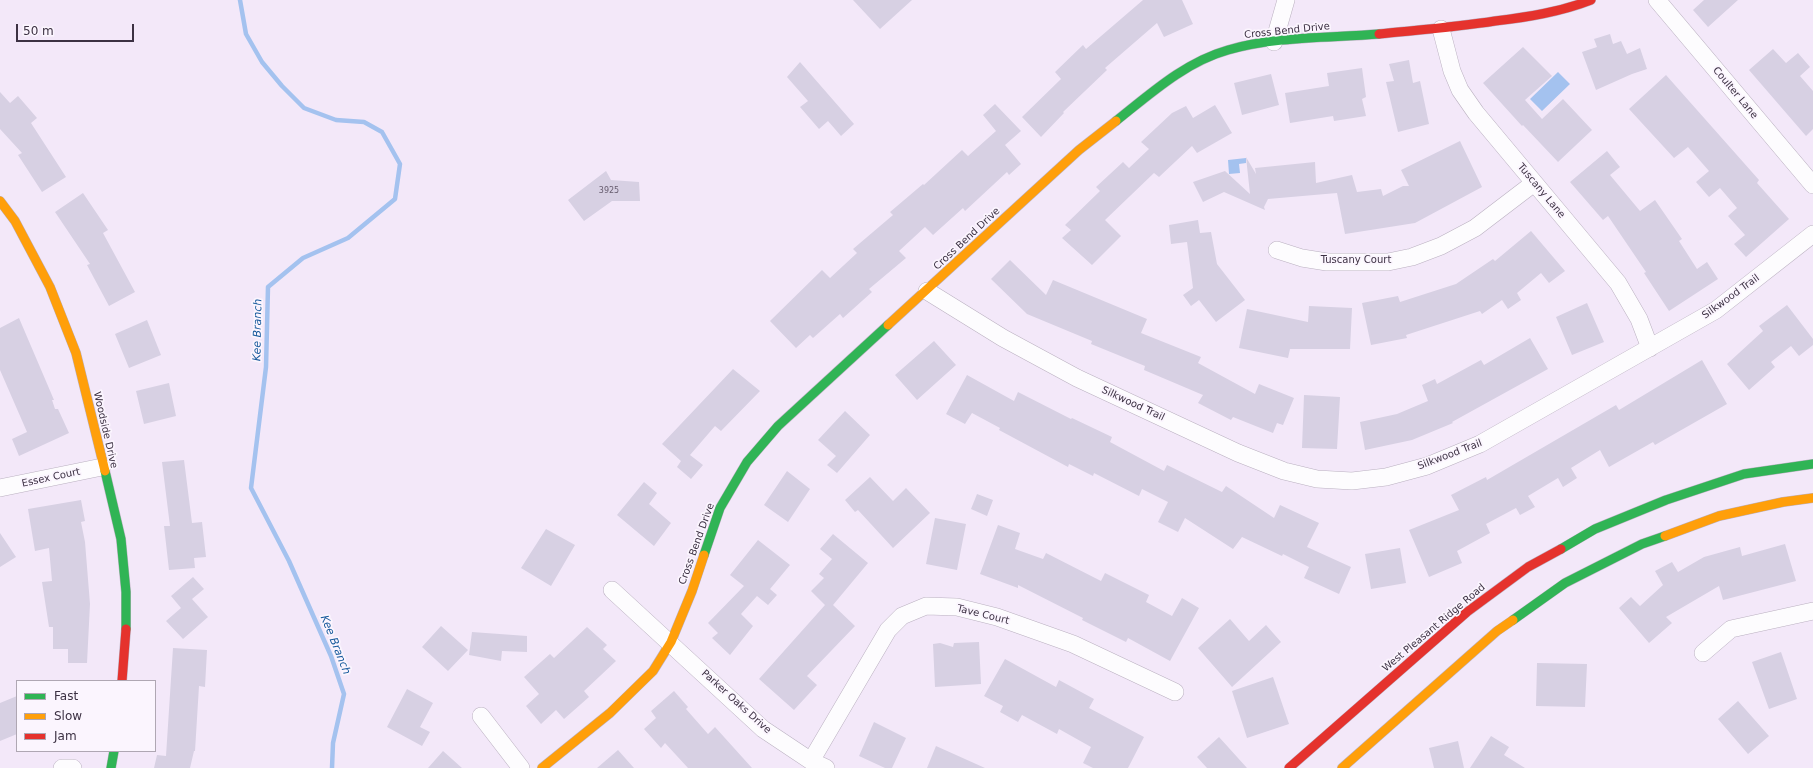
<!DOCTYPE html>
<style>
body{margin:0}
#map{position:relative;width:1813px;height:768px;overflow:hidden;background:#f3e8f9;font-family:"DejaVu Sans",sans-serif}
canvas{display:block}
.legend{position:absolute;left:16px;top:680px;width:140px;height:72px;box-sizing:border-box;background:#fbf5fe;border:1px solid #afa7b3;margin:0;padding:5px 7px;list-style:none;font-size:12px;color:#3c3143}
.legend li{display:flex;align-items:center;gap:8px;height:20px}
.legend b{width:20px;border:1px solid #afa7b3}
.scale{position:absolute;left:16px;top:24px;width:118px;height:18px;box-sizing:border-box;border:2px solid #3c3143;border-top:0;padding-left:5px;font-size:12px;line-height:14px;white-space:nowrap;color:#3c3143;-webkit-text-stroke:3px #fbf5fe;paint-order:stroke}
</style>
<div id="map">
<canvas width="1813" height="768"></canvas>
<ul class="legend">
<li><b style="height:5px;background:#30b455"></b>Fast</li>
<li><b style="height:5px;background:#ff9f0a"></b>Slow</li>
<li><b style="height:5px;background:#e5322d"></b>Jam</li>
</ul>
<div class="scale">50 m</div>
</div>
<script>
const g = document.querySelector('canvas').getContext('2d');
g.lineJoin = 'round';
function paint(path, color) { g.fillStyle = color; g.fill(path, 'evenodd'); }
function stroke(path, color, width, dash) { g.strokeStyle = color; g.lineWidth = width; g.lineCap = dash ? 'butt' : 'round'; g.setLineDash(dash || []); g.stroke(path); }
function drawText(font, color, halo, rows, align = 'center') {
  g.font = font + ' "DejaVu Sans",sans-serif'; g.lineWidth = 3.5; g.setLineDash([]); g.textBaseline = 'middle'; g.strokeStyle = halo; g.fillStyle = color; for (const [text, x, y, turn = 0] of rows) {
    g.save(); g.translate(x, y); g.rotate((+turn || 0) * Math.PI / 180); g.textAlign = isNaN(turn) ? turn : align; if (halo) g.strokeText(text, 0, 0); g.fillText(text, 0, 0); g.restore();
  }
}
paint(new Path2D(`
 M1558 72 1570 84 1542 111 1530 99Z
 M1246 158V163L1239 164 1240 173 1229 174 1228 160Z`), '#a4c2ef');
stroke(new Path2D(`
 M240 0 246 34 262 62 282 86 304 108 336 120 364 122 382 132 400 164 395 199 348 238 303 258 268 287 266 367 251 488 289 561 331 656 344 694 333 743 332 768`), '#a4c2ef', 4.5);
paint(new Path2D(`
 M853 0H912L880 29Z
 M1143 0H1182L1193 24 1164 37 1157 23 1105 68 1107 70 1063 112 1064 113 1041 137 1022 117 1061 79 1055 72 1083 45 1086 49Z
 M1704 0H1738L1708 27 1693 10Z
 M1610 34 1613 44 1621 41 1627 54 1640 48 1647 69 1632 74 1596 90 1582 52 1597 47 1594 39Z
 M1523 47 1552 76 1525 100 1542 119 1563 99 1592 130 1558 162 1523 125 1522 126 1483 83Z
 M1773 49 1786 63 1798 53 1810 67 1800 76 1813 91V129L1806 136 1749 70Z
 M1409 60 1413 83 1420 81 1429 124 1398 132 1386 82 1394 81 1389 64Z
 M800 62 854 124 841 136 828 121 819 129 800 107 808 101 787 77Z
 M1362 68 1366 97 1362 99 1366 116 1334 121 1333 116 1290 123 1285 93 1329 86 1327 73Z
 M1271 74 1279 105 1242 115 1234 83Z
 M1666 75 1759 180 1757 183 1789 219 1746 257 1734 244 1745 235 1728 216 1737 208 1720 188 1709 197 1696 182 1709 171 1688 147 1674 158 1629 109Z
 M0 92 10 103 18 96 37 118 31 123 66 177 42 192 18 155 22 153 0 129Z
 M995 104 1021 131 1005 145 1021 164 1009 175 1007 172 965 211 963 208 933 235 925 227 899 251 906 258 869 289 872 292 843 318 840 314 813 338 810 335 796 348 770 321 822 270 830 278 857 253 853 249 893 215 890 212 923 184 924 185 962 150 968 156 996 131 983 115Z
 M1215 105 1232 133 1197 153 1192 146 1159 177 1154 173 1105 220 1121 236 1092 265 1062 238 1071 230 1065 225 1100 191 1096 187 1123 162 1129 168 1149 149 1141 142 1172 113 1186 106 1193 118Z
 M1460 141 1482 187 1415 223 1345 234 1337 193 1268 199 1264 207 1265 210 1224 192 1203 202 1193 182 1225 171 1250 194 1246 157 1256 174 1255 168 1315 162 1316 183 1352 175 1357 192 1381 189 1383 196 1403 186H1409L1401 170Z
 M1607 151 1620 167 1610 175 1640 211 1655 200 1682 239 1679 241 1697 269 1707 262 1718 279 1669 311 1644 273 1646 272 1608 216 1603 220 1570 182Z
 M606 171 611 180 639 182 640 201H612L584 221 568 200Z
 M83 193 108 230 103 233 135 292 109 306 87 265 90 264 55 212Z
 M1198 220 1200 233 1211 232 1217 264 1245 300 1216 322 1199 300 1191 306 1183 295 1193 288 1187 242 1171 244 1169 225Z
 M1531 231 1565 271 1549 283 1541 273 1517 293 1521 300 1508 309 1502 300 1482 314 1480 311 1406 335 1407 338 1371 345 1362 303 1398 296 1400 302 1456 284 1493 259 1495 261Z
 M1010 260 1046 295 1053 280 1147 319 1141 333 1201 357 1198 363 1255 394 1259 384 1294 398 1283 425 1277 423 1273 433 1233 417 1231 420 1198 403 1203 395 1144 370 1145 366 1091 344 1092 341 1027 314 991 279Z
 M1587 303 1604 342 1572 355 1556 317Z
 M1787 305 1813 339V345L1799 356 1791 346 1771 362 1775 367 1749 390 1727 364 1763 331 1759 326Z
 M1309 306 1352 308 1350 349H1290L1288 358 1239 348 1247 309 1308 322Z
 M19 318 54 400H52L55 409H58L69 433 19 456 12 439 27 432 0 370V328Z
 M147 320 161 355 129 368 115 334Z
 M1530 338 1548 369 1452 422 1453 423 1412 440 1365 450 1360 422 1397 414 1428 401 1422 385 1435 379 1437 384 1481 360 1484 365Z
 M934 341 956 365 917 400 895 375Z
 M1702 360 1727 404 1655 445 1653 442 1609 467 1600 450 1571 468 1577 478 1563 487 1558 478 1528 496 1535 507 1520 515 1516 508 1486 524 1490 533 1457 551 1462 563 1429 577 1409 530 1459 510 1451 495 1486 477 1487 480 1616 405 1619 410Z
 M733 369 760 391 721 431 715 426 690 455 703 465 691 479 677 467 681 461 662 444Z
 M967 375 1014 401 1018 392 1071 419 1072 418 1112 437 1110 442 1164 471 1167 465 1222 492 1226 486 1274 518 1280 505 1319 523 1307 547 1351 567 1339 594 1304 578 1309 567 1283 554 1282 556 1242 537 1233 549 1185 518 1178 532 1158 522 1168 502 1142 489 1139 496 1094 473 1093 476 1069 464 1068 467 999 430 1000 428 972 413 965 424 946 414Z
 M169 383 176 416 144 424 136 391Z
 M1304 395 1340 397 1337 449 1302 448Z
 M845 411 870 435 837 473 827 465 836 456 818 440Z
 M184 460 192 523 202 522 206 557 194 558 195 568 169 570 164 526H170L162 462Z
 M787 471 810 489 788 522 764 505Z
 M870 477 893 501 906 488 930 513 893 548 858 510 855 512 845 500Z
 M644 482 657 493 649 504 671 523 654 546 617 515Z
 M977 494 993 500 987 516 971 509Z
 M81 500 85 521 81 522 85 542 90 604 87 663H68V649H53V627H49L42 582 52 581 49 548 35 551 28 509Z
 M935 518 966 524 957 570 926 564Z
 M998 525 1020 533 1015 549 1043 559 1046 553 1101 581 1105 573 1149 595 1146 602 1172 616 1182 598 1199 608 1170 661 1128 638 1126 642 1082 620 1083 618 1018 585V588L980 574Z
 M546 529 575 545 551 586 521 568Z
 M0 533 16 557 0 567Z
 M833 534 868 563 833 605 855 626 807 676 817 685 794 710 759 679 825 605 811 591 824 578 819 574 832 559 820 549Z
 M758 540 790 565 770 589 777 595 768 605 757 596 741 614 753 626 730 655 712 638 718 633 708 623 744 586 730 575Z
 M1785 544 1796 581 1723 600 1719 586 1666 617 1672 623 1649 643 1619 608 1631 597 1640 606 1663 585 1655 571 1672 562 1678 572 1704 557 1740 547 1742 556Z
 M1400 548 1406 583 1371 589 1365 554Z
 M193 577 204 589 192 599 208 617 183 639 166 621 181 608 171 596Z
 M1230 619 1249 641 1266 625 1281 642 1232 687 1198 648Z
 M441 626 468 650 448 671 422 647Z
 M587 627 607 645 603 649 616 661 584 691 589 697 564 719 556 710 541 724 526 706 539 694 524 677 550 654 554 658Z
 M472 632 527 636V652L502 651 501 661 469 655Z
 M979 642 981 684 935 687 933 644 940 643 953 647 954 643Z
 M173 648 207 650 205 687 199 686 195 751H194L190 768H154L157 755 166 756Z
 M1781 652 1797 699 1769 709 1752 662Z
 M1005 659 1056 687 1059 680 1094 699 1089 708 1144 737 1128 768H1093L1083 763 1091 747 1059 729 1057 734 1022 715 1018 722 1000 712 1003 706 984 696Z
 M1537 663 1587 664 1585 707 1536 706Z
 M1273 677 1289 724 1247 738 1232 691Z
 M407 689 433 703 420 727 430 732 422 746 387 727Z
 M674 691 688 707 686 709 708 734 715 727 752 768H688L665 743 661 748 644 729 656 718 651 711Z
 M17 696V734L0 741V703Z
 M1738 701 1769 736 1748 754 1718 719Z
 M874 722 906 738 892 768H885L859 756Z
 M1491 736 1509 747 1504 755 1525 768H1470Z
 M1219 737 1247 768H1207L1197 757Z
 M1458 741 1464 768H1434L1429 748Z
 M936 746 985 768H927Z
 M618 750 634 768H597Z
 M443 751 462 768H428Z`), '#d7d0e3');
const street = new Path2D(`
 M1657 0 1813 185
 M1441 29 1452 71 1460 90 1476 113 1618 283 1639 319 1650 348
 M1274 42 1286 0
 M1277 250 1302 258 1327 262H1388L1412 257 1441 246 1475 228 1534 183
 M927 291 1003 338 1077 378 1238 453 1284 471 1317 479 1352 481 1386 477 1427 466 1480 444 1716 310 1813 234
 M0 488 102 467
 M612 590 763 729 811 761 826 768
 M1703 653 1731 629 1813 611
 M481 716 521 768
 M811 761 888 630 902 616 926 606 957 607 997 617 1073 644 1175 692
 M62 768H73`);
const fast = new Path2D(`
 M1116 121C1150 94 1185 62 1228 50 1276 36 1330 38 1379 34
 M105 471 121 539 126 592V629
 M1561 549 1595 529 1666 500 1744 474 1813 464
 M704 555 720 508 747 462 778 426 888 325
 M1513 620 1565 583 1642 544 1665 536
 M111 768 114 751`);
const slow = new Path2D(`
 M0 201 15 221 50 287 76 353 105 471
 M888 325 1079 150 1116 121
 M1665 536 1719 516 1783 502 1813 498
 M542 768 610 713 653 671 671 642 692 591 704 555
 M1342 768 1497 631 1513 620`);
const jam = new Path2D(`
 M1379 34C1418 30 1457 27 1495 21 1528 17 1560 12 1591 0
 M122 681 126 629
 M1289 768 1467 612 1528 567 1561 549`);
stroke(street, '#bab0c0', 18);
stroke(fast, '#bab0c0', 10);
stroke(slow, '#bab0c0', 10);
stroke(jam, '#bab0c0', 10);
stroke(street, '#fdfcfe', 17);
stroke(fast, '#30b455', 9);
stroke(slow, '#ff9f0a', 9);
stroke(jam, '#e5322d', 9);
drawText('8px', '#665c6e', null, [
 ["3925",609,191]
]);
drawText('10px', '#3c3143', '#fbf5fe', [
 ["Cross Bend Drive",1287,31,-6],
 ["Coulter Lane",1735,93,50],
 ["Tuscany Lane",1541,191,50],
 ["Cross Bend Drive",967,239,-43],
 ["Tuscany Court",1356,260],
 ["Silkwood Trail",1731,297,-36],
 ["Silkwood Trail",1133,404,25],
 ["Woodside Drive",105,430,77],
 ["Silkwood Trail",1450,455,-21],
 ["Essex Court",51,478,-12],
 ["Cross Bend Drive",697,544,-70],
 ["Tave Court",983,615,14],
 ["West Pleasant Ridge Road",1434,628,-40],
 ["Parker Oaks Drive",736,702,42]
]);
drawText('italic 11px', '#15589b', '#fbf5fe', [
 ["Kee Branch",258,330,-89],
 ["Kee Branch",335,645,68]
]);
</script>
